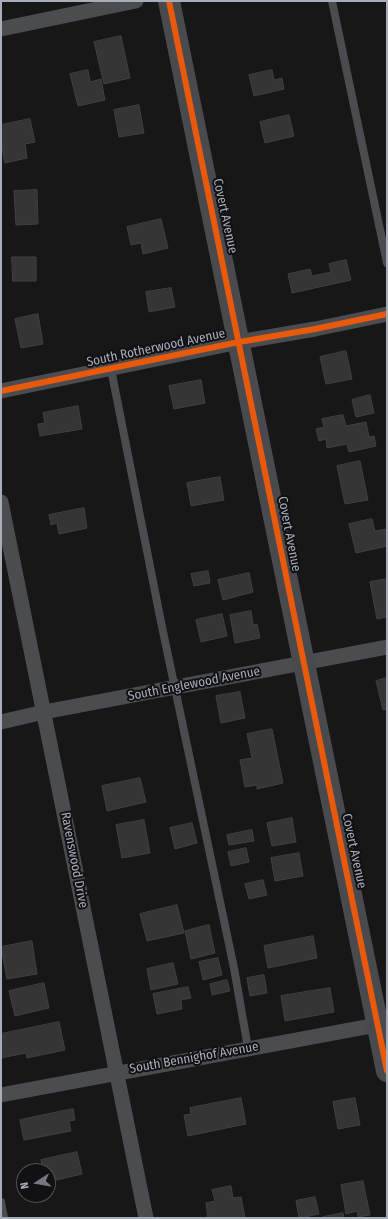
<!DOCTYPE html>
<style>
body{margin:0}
#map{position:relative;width:388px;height:1219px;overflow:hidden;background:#171717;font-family:"Fira Sans Condensed",sans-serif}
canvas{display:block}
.frame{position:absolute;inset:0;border:2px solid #a7adb9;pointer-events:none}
.north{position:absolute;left:16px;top:1163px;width:40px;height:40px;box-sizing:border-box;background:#111113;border:1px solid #4d4f55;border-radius:50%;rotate:258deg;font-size:11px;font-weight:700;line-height:16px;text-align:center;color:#a7adb9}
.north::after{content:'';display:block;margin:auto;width:14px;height:18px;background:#757880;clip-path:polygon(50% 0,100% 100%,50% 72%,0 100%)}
</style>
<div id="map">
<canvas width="388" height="1219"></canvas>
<div class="frame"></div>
<div class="north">N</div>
</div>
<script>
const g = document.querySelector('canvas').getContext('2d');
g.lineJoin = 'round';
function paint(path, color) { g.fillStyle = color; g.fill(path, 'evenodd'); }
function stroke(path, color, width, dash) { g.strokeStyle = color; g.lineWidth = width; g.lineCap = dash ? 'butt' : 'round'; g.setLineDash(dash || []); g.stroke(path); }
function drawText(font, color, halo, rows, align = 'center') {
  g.font = font + ' "Fira Sans Condensed",sans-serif'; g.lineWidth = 4; g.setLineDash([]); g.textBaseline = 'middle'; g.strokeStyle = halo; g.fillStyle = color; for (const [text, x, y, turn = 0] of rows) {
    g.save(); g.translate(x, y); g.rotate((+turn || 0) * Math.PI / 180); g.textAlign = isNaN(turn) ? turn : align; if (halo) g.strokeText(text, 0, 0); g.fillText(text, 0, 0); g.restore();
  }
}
const building = new Path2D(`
 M121 36 130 78 104 84 94 42Z
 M88 70 90 82 101 79 105 100 78 106 70 74Z
 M272 70 274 80 282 78 284 89 254 96 249 75Z
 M139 105 144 133 119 137 114 110Z
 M289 115 294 136 265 143 260 122Z
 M30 119 35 142 25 144 27 158 5 163 1 143V125Z
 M37 190 38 224 16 225 14 191Z
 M161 219 168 248 143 254 141 243 131 245 127 227Z
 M12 257H36V281H13Z
 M346 260 351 280 292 293 288 274 310 269 312 276 331 272 329 264Z
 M171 288 175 307 149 312 146 292Z
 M38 314 43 344 21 348 15 319Z
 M346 351 352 379 326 384 320 357Z
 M201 380 205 403 174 409 169 386Z
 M370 395 374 413 356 417 352 400Z
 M78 406 82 429 40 436 38 424 45 423 43 413Z
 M343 415 346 426 366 422 369 437 374 436 376 446 349 452 347 444 327 448 326 439 319 441 316 429 324 427 322 419Z
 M360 461 368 500 345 504 337 466Z
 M220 477 224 500 191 506 187 483Z
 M84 508 87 528 59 534 57 523 51 525 49 515Z
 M372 519 375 531 387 529V546L356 553 349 524Z
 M208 571 210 583 194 586 191 574Z
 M249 573 253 592 223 600 218 580Z
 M387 579V617L377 619 370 582Z
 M251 611 253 625 257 624 260 638 235 643 230 615Z
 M222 614 227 636 201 642 196 620Z
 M387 678V709L383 710 376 681Z
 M240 692 245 718 221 723 216 696Z
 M272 729 283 783 257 789V785L245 787 240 760 252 758 247 734Z
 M140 778 146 802 107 811 102 786Z
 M292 818 296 842 272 846 267 823Z
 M144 820 150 853 122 858 116 825Z
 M192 823 197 843 175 849 170 828Z
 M252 830 254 841 229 845 227 835Z
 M246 848 249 862 231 866 228 852Z
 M299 853 303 876 275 881 271 858Z
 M263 880 267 895 249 899 245 884Z
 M177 905 184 933 147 941 140 914Z
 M209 925 215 953 191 959 185 931Z
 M313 936 317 958 268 968 264 946Z
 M32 941 37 974 7 979 1 947Z
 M218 958 222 975 203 980 199 962Z
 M173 963 178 984 151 990 147 969Z
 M264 975 267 993 250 996 247 978Z
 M227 980 230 991 212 995 210 984Z
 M44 983 49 1008 15 1016 9 991Z
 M188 987 191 998 181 1000 182 1009 157 1014 153 994Z
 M330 988 334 1012 285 1021 281 996Z
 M59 1022 65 1050 27 1058 26 1053 1 1058V1034Z
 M241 1098 246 1124 188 1136 184 1115 191 1114 190 1108Z
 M355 1098 360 1125 338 1129 333 1102Z
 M73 1109 75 1120 69 1121 71 1131 24 1140 20 1120Z
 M77 1152 82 1174 48 1182V1171H43L41 1160Z
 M363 1181 370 1215 358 1217 357 1211 346 1214 341 1185Z
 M231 1186 233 1198 241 1197 245 1218H208L206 1203 215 1201 212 1190Z
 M315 1197 319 1214 299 1218 296 1201Z
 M343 1213 344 1218H324L323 1217Z`);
paint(building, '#353536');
stroke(building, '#3f4043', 1);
stroke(new Path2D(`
 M332 1 387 263
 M111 369 161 622 234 968 248 1048
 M1 1202 4 1218`), '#4a4c50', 8);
stroke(new Path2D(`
 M1 29 136 1
 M1 391 239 342 315 329 387 314
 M1 502 146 1218
 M1 722 44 712 387 647
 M1 1095 387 1023`), '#4a4c50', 15);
stroke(new Path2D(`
 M169 1 387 1071`), '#494a4e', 22);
stroke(new Path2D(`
 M169 1 387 1071
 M1 391 239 342 315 329 387 314`), '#e8590c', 6);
drawText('13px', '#a7adb9', '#111113', [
 ["Covert Avenue",225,216,78],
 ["South Rotherwood Avenue",156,348,-12],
 ["Covert Avenue",289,534,79],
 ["South Englewood Avenue",194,684,-11],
 ["Covert Avenue",354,851,78],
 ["Ravenswood Drive",74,860,79],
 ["South Bennighof Avenue",194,1058,-10]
]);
</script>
